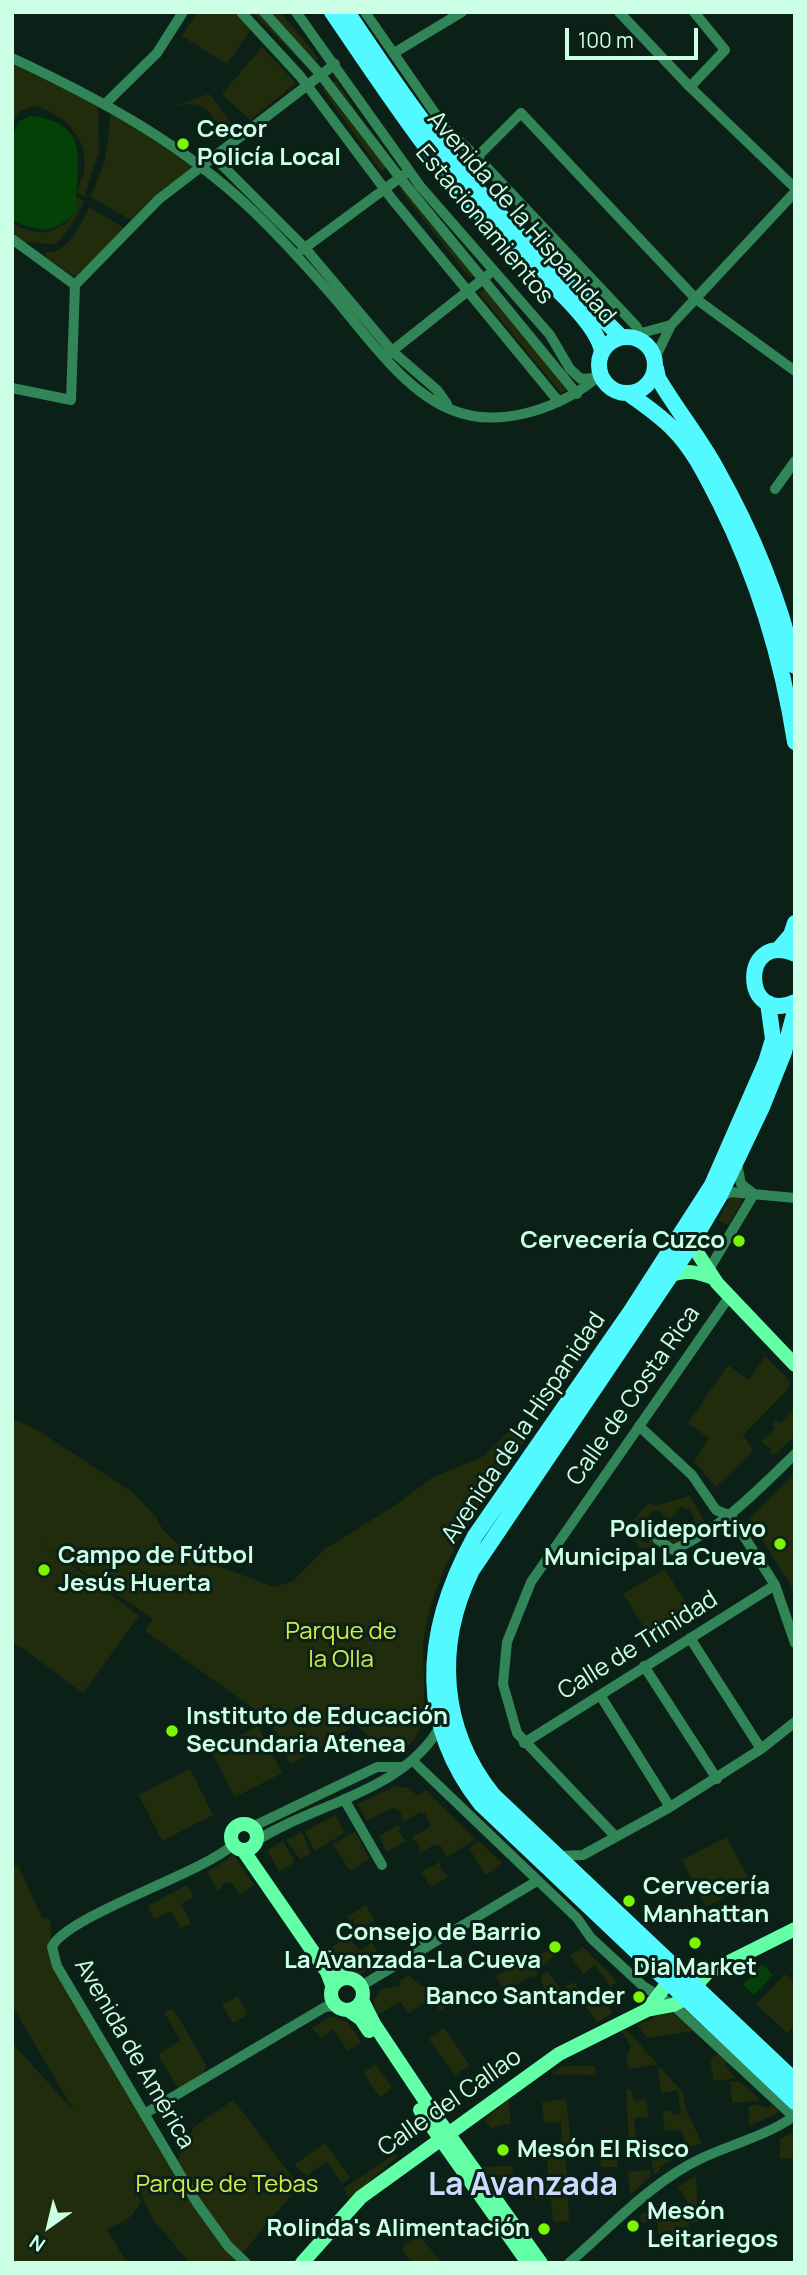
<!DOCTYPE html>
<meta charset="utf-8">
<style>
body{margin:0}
#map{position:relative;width:807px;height:2275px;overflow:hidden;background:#0b2118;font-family:Manrope,sans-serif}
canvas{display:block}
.frame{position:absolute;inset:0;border:14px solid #cbffe6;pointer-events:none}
.north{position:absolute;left:14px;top:2191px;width:70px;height:70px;-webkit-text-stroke:5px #0b2118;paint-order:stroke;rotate:214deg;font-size:19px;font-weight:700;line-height:28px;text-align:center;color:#cbffe6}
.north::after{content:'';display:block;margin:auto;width:24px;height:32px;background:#cbffe6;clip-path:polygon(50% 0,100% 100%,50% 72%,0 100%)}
.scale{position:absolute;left:565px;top:28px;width:133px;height:32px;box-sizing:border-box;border:4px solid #cbffe6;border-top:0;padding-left:9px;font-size:21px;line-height:24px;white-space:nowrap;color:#cbffe6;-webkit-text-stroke:5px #0b2118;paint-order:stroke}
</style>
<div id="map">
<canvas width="807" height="2275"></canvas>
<div class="frame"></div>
<div class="north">N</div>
<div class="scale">100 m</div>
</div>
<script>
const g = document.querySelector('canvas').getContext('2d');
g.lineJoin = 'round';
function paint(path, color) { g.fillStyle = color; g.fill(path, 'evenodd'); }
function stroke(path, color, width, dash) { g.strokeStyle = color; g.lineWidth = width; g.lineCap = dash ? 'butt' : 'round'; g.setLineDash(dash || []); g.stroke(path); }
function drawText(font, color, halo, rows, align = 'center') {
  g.font = font + ' Manrope,sans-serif'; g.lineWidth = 6; g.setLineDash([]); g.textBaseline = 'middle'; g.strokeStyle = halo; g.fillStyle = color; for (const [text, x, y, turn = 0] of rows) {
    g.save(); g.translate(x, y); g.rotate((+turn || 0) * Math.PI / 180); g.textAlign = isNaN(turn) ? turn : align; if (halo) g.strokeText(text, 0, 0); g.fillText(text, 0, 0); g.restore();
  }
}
paint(new Path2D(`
 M197 12H232L253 27 227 64 182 36Z
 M252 12H280L318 58 308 68Z
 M262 47 296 83 250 120 222 94Z
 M12 64 98 104 99 151 84 197 77 192C78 185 83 178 84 171 89 137 64 115 36 106L20 111 12 123Z
 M336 81 391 164 381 171 322 89Z
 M209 94 236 130 226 138C209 110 207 98 171 107Z
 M111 113 195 167 161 190 131 220 91 197 105 161Z
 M409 182 479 271 470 278 400 190Z
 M76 196 84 201C77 218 69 230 56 244L21 242 12 238V224C45 238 55 235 77 211Z
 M89 207 124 228 76 278 47 258 45 252C67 255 81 225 89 207Z
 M490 286 573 386 561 393 479 293Z
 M740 1196 743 1199 728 1225 718 1220 731 1197Z
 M765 1356 791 1382 787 1390 743 1435 753 1450 716 1487 694 1462 709 1438 688 1423 728 1365 749 1380Z
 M795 1408V1436L774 1455 770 1452 772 1449 761 1442 775 1428 772 1424 776 1420 780 1423Z
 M12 1419 34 1428 132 1492 156 1517 163 1530 189 1555 274 1587 293 1581 325 1549 397 1504 433 1477 484 1456 513 1427 536 1426C489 1489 437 1557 424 1637 419 1668 441 1758 384 1750L357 1725 290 1765 280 1738 263 1715 145 1631 153 1619 36 1539 139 1616 83 1693 12 1641Z
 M795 1474V1598L790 1584 749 1519Z
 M690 1496 704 1521 674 1546 659 1532 662 1527 670 1539 676 1540 695 1520 689 1508 686 1510 682 1507 667 1522 660 1511 654 1510 634 1530 642 1541 648 1543 653 1537 660 1547 642 1549 623 1531 649 1503 654 1506Z
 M665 1569 692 1613 651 1638 623 1594Z
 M258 1726 282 1773 235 1797 211 1750Z
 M190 1769 213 1815 162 1841 139 1795Z
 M396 1786 408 1788 418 1796 425 1790 476 1839 446 1858 441 1846 436 1844 419 1853 420 1847 412 1837 430 1827 426 1814 420 1812 404 1822 399 1809 396 1811 394 1807 367 1821 357 1804Z
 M335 1815 345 1833 314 1851 305 1831Z
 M398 1825 400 1829 398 1831 406 1841 387 1852 379 1836Z
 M355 1831 369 1859 350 1871 333 1844Z
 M302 1832 311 1853 300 1859 286 1840Z
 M727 1837 751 1884 706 1907 682 1860Z
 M283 1841 295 1862 279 1872 267 1850Z
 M479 1841 502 1863 486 1875 469 1848Z
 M234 1855 254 1885 239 1895 231 1882 221 1885 222 1888 218 1891 207 1872Z
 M440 1862V1868L448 1877 431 1887 421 1872Z
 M18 1865 42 1918H49C55 1935 45 1948 53 1966L173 2168 194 2127 233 2100 299 2185 244 2252 228 2250 241 2263H190L154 2221 131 2176 141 2202 129 2218 107 2230 127 2263H12V2043L74 2111 12 2005V1867Z
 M187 1885 194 1897 181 1904 191 1923 181 1928 171 1911 155 1919 147 1906Z
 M366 1905 374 1921 357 1931 353 1919 350 1921 347 1917Z
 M352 1935V1941L360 1950 372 1943 383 1960 360 1975 346 1970 332 1947Z
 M583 1947 613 1977 616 1983 610 1987 595 1965 583 1974 570 1955Z
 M553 1948 556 1955 541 1967 534 1979 531 1975 506 1992 495 1976Z
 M548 1971 561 1989 574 1982 590 2003 601 1995 613 2013 597 2022 580 2000 571 2006 564 1996 553 2004 541 1982 542 1975Z
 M785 1974 795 1984V2025L787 2033 756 2004Z
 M408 1975 422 1986 453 1991 456 2000 440 2011 430 1999 409 2013 400 2001 378 2015C372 2005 374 1997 381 1989L401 1985 400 1981Z
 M237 1995 248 2014 233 2023 222 2004 234 1999Z
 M167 2010H172L177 2015 206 2065 204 2074 179 2089 158 2055 180 2040 165 2014Z
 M670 2011 694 2031 647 2038 637 2025Z
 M331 2016 348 2022 361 2042 348 2051 333 2029 321 2038 312 2028Z
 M444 2028 470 2065 455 2075 429 2039Z
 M626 2030 658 2064 629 2069 626 2058 631 2047 622 2031Z
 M717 2054 727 2062 725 2066 736 2078 714 2081 710 2060Z
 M376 2064 392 2088 380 2097 363 2073Z
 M562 2066H595V2075L552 2074Z
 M658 2068H661L683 2093 685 2107 702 2143 687 2148 681 2130 665 2131 663 2111 671 2110 672 2115 681 2114 678 2090 661 2093Z
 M739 2081 760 2099 758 2101 732 2103 730 2082Z
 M626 2089 631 2090 634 2101 646 2099 649 2117 634 2118 636 2141H629Z
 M566 2099 571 2143 565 2146 569 2221 553 2222 551 2199H535L533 2180 548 2178 547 2152 562 2151 561 2122 544 2123 542 2102Z
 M508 2100 511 2123 491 2128 485 2120Z
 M754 2104 768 2108 772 2105 779 2112 750 2126 748 2107Z
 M793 2132 795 2158 780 2159V2139Z
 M325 2143 350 2177 342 2184 327 2161 307 2176 294 2165Z
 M616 2144 618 2167H601L598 2146Z
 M667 2144 670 2148 682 2146 683 2153 659 2167 660 2171 654 2175 649 2145Z
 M395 2154 398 2156 349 2199 344 2188Z
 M513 2166 514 2174 498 2175 501 2186 497 2190 482 2167Z
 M650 2170V2177L630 2195 628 2172Z
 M696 2175 698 2222 689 2223 690 2239 660 2246 657 2222H641L640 2215 645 2212 663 2214 664 2221H672V2218L688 2219V2202L678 2187Z
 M418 2234 442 2263H412L401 2249Z`), '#212c0d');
paint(new Path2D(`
 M31 116C95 124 74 165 77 211 50 236 46 232 12 221V137L19 121Z
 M762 1964 773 1975 754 1995 743 1985Z`), '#044107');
stroke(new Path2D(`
 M241 12 300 76 392 199 559 402
 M264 12 321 75 400 178 577 394
 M296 12 420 186 550 335 570 369 581 379 593 378
 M365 12 446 129 477 157 636 326 646 343
 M619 12 690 87 795 188
 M394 53 462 12
 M12 58C98 98 185 145 254 212 283 240 310 270 337 301 367 337 407 393 452 410 501 430 563 407 600 375
 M690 87 725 50 694 12
 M105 104 157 53 183 12
 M477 157 521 113 696 299 795 371
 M215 158 305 248 392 351 437 390 447 404
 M12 239 75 285
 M302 250 405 174
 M630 336 671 325
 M387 355 488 275
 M655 358 671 325 795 192
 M12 388 71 400 75 285 159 199 335 64
 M775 489 795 461
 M737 1164 741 1184 754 1194
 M720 1197 731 1192 795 1198
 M708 1271 754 1194
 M639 1426 692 1475 716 1510 731 1516 775 1585 795 1643
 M657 1539 673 1550C721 1529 757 1491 795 1454
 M690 1638 761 1749
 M644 1666 717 1779
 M600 1695 670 1807
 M524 1743 775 1585
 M413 1761 577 1918 591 1938 643 1986 673 2005 795 2118
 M344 1799 382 1865
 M252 1827 377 1767H403
 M616 1837 517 1733 503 1684 507 1642 531 1582 729 1297
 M256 1841C317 1802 401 1793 440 1727
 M233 1845C198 1875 66 1916 52 1947L57 1966 197 2203 228 2246 246 2263
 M558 1856 583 1855 670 1807 761 1749 795 1722
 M419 1933 428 1946
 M361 1986 537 1881
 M144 2114 325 2007 335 2006
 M569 2263C611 2227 650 2183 700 2159 731 2144 764 2137 793 2117`), '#318556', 10);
stroke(new Path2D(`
 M691 1243 717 1283 795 1365
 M669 1276C686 1269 697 1272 713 1278
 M231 1837a13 13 0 1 1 26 0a13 13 0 1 1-26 0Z
 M243 1850 327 1972 332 1985
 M327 1957 344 1978
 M331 1994a16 16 0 1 1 32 0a16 16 0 1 1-32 0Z
 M362 2000 374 2024 430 2108 541 2263
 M348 2010 361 2019 369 2031
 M647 2010 677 1971 707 1973
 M420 2110 528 2263
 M302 2263 361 2197 559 2054 647 2010 673 2005 684 1999 707 1973 795 1929`), '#62ffa6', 14);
stroke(new Path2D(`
 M332 12C388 94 442 178 513 248 537 272 596 319 602 351
 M347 12C386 70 424 127 469 180 516 236 570 285 621 337
 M599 365a28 28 0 1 1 56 0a28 28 0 1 1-56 0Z
 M656 368 658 378C676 409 699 437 716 468 751 530 779 597 795 666
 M628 393C644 405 661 416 674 430 694 450 707 478 720 503 758 579 782 658 795 742
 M778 950 791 935 795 923
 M795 954C740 930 741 1026 795 1002
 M768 1003 773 1039 766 1062 712 1185 631 1311 475 1536C425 1627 414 1719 481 1804L795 2102
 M795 1011 784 1052 762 1107 719 1197 687 1251 472 1570C435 1645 440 1729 493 1795L795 2081`), '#52faff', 16);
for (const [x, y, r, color] of [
 [183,144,7,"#7af600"],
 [739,1241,7,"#7af600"],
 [780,1544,7,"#7af600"],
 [44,1570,7,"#7af600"],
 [172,1731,7,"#7af600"],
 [629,1901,7,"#7af600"],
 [695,1943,7,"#7af600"],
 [555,1947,7,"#7af600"],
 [639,1997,7,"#7af600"],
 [503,2150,7,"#7af600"],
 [633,2226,7,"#7af600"],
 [544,2229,7,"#7af600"]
]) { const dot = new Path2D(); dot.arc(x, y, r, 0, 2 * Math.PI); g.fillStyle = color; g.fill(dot); stroke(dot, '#0b2118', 2.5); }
drawText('bold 24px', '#cbffe6', '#0b2118', [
 ["Cecor",197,130],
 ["Policía Local",197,158],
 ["Cervecería Cuzco",725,1241,"right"],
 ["Polideportivo",766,1530,"right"],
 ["Municipal La Cueva",766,1558,"right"],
 ["Campo de Fútbol",58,1556],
 ["Jesús Huerta",58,1584],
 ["Instituto de Educación",186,1717],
 ["Secundaria Atenea",186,1745],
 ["Cervecería",643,1887],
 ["Manhattan",643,1915],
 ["Consejo de Barrio",541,1933,"right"],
 ["La Avanzada-La Cueva",541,1961,"right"],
 ["Dia Market",695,1968,"center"],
 ["Banco Santander",625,1997,"right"],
 ["Mesón El Risco",517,2150],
 ["Mesón",647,2212],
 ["Leitariegos",647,2240],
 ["Rolinda's Alimentación",530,2229,"right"]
], 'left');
drawText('24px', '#cbffe6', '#0b2118', [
 ["Avenida de la Hispanidad",521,218,49],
 ["Estacionamientos",484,225,50],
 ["Calle de Costa Rica",634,1396,-55],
 ["Avenida de la Hispanidad",524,1428,-56],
 ["Calle de Trinidad",638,1646,-32],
 ["Avenida de América",134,2054,60],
 ["Calle del Callao",450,2103,-35]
]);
drawText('24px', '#d2eb4b', '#0b2118', [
 ["Parque de",341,1632],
 ["la Olla",341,1660],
 ["Parque de Tebas",227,2185]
]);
drawText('bold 32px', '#cdd9ff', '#0b2118', [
 ["La Avanzada",523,2186]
]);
</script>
